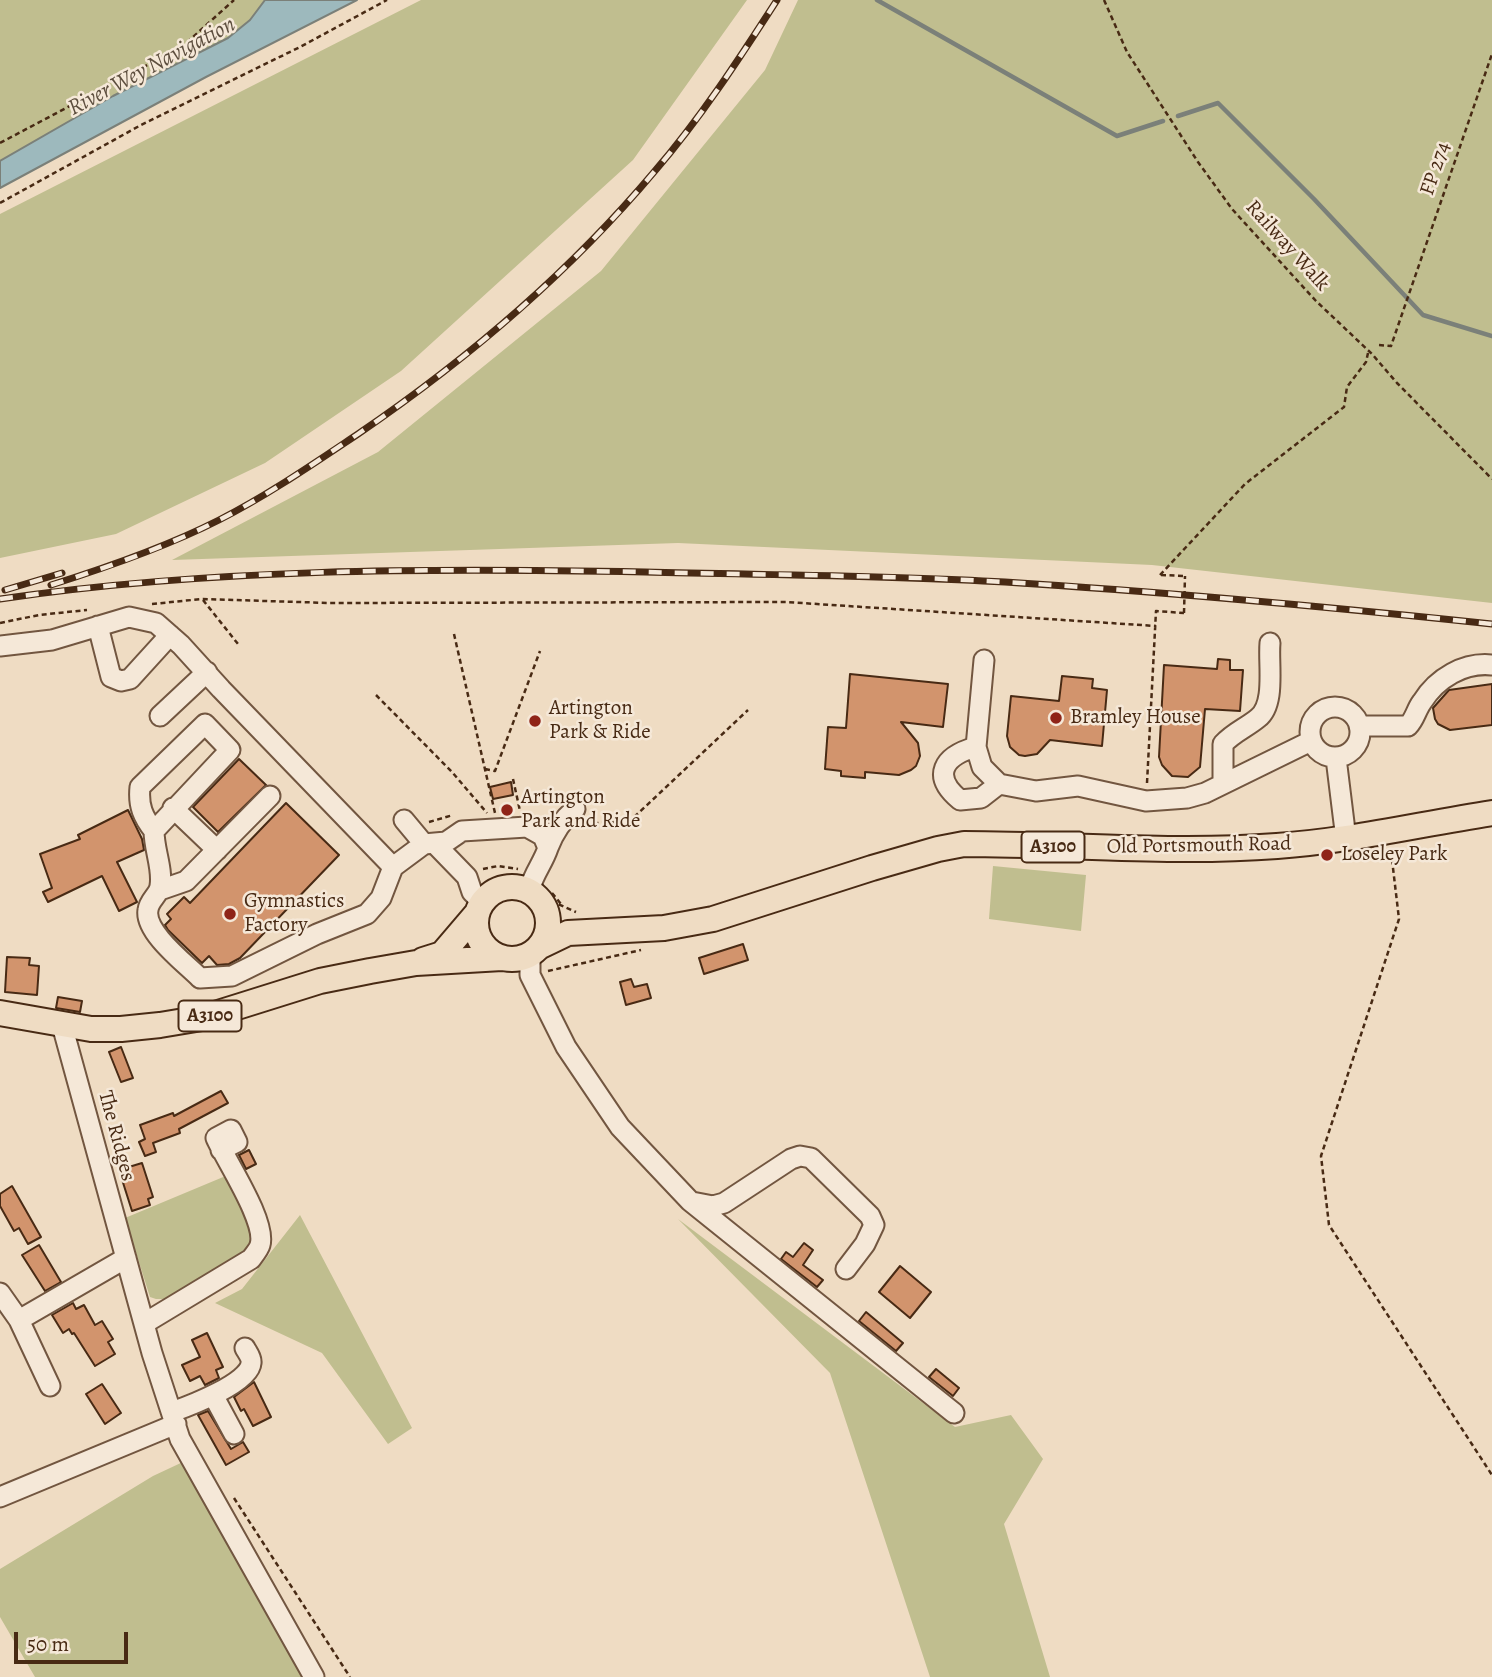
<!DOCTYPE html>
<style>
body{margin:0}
#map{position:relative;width:1492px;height:1677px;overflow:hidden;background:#efdcc3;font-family:Alegreya,serif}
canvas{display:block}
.scale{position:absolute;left:14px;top:1632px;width:114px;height:32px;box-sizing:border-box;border:4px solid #482a14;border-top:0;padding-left:9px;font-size:21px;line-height:24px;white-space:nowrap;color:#482a14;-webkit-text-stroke:5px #f5e8d8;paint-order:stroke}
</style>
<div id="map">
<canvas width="1492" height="1677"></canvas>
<div class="scale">50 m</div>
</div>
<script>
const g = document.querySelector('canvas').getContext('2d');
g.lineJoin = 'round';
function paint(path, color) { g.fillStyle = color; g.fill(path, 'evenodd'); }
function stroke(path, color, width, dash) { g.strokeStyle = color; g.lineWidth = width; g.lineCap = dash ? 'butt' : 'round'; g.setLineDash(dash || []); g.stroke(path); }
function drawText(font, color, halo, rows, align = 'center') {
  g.font = font + ' Alegreya,serif'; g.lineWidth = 5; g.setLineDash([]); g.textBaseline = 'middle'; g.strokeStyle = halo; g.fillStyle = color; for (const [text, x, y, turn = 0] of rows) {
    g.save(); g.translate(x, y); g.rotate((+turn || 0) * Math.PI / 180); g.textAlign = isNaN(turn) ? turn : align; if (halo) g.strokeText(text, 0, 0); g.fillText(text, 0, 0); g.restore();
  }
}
paint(new Path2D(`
 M0 0H273L258 9 250 20 228 38 115 95 0 161Z
 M421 0H747L633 160 401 371 265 463 116 534 0 558V214Z
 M798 0H1492V603L1152 565 678 543 172 560 378 452 601 271 765 70Z
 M993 866 1086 875 1081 931 989 919Z
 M228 1175 256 1232 254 1247 168 1299H156L150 1297 125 1218Z
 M300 1215 412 1428 388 1444 322 1353 215 1303 242 1289Z
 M678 1219 955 1427 1011 1415 1043 1459 1004 1524 1050 1677H930L830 1373Z
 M185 1461 307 1677H35L0 1617V1569L153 1476Z`), '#c0be8f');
const water = new Path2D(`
 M265 0H357L206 77 0 188V161L113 96 228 38 250 20Z`);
paint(water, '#9db9bd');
stroke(water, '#7b8079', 2);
stroke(new Path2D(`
 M877 0 1117 136 1163 121
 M1178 116 1218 103 1314 199 1423 315 1492 336`), '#7b8079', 4.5);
const building = new Path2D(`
 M1218 659 1230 660V670H1243L1240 711 1205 709 1200 767 1188 777 1172 776 1162 765 1159 757 1164 665 1217 669Z
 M850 674 948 684 943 727 901 722 918 743 920 756 916 766 911 770 899 775 865 772V778L841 776V771L825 769 828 727 846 728Z
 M1062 676 1093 679 1092 688 1107 690 1102 746 1050 740 1037 754 1025 756 1019 755 1010 747 1007 736 1011 696 1059 701Z
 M1492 684V725L1450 730 1438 724 1435 719 1433 708 1449 690Z
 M239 759 266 785 218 832 193 807Z
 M511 782 513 795 493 799 490 787Z
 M286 803 339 855 240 958 229 964 217 965 209 956 202 963 168 930 165 925 171 919 167 914 184 897 190 903Z
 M128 810 142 839 144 850 117 862 137 902 119 911 102 876 48 902 43 892 52 888 40 854 80 839 78 835Z
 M743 944 748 960 704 974 699 958Z
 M7 957 30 958 29 965 39 966 37 995 5 992Z
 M631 979 634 987 647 984 651 998 626 1005 620 982Z
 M58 997 82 1001 80 1012 56 1008Z
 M121 1047 133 1078 121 1082 109 1052Z
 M221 1091 228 1103 179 1129 180 1133 153 1143 156 1152 145 1156 139 1142 145 1139 140 1125 173 1113 174 1116Z
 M249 1150 256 1164 246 1169 239 1155Z
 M142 1163 153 1197 148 1199 150 1205 132 1211 119 1170Z
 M12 1186 41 1237 28 1244 19 1228 14 1231 0 1206V1194Z
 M804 1243 813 1250 803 1265 823 1280 817 1287 781 1259 786 1252 793 1257Z
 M39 1245 61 1282 45 1291 22 1255Z
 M900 1266 931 1292 910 1318 879 1292Z
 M73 1303 76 1309 84 1305 95 1325 102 1321 113 1339 108 1342 115 1354 95 1366 74 1333 72 1334 69 1329 63 1333 52 1315Z
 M866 1312 903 1343 896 1351 859 1321Z
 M207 1333 223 1367 216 1370 219 1378 205 1385 200 1376 190 1381 182 1365 200 1357 192 1340Z
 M936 1369 959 1388 953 1396 929 1377Z
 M254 1382 271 1417 253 1426 244 1409 241 1411 234 1397Z
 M102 1384 121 1413 105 1424 86 1394Z
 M208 1411 231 1449 243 1442 249 1452 226 1465 198 1415Z`);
paint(building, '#d2946d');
stroke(building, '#482a14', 2);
const minor = new Path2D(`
 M98 626 111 677 121 681 130 679 170 635
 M0 646 52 640 129 617 156 623 181 645 221 689 393 867
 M984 660 976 747 982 767 999 784 1036 791 1078 786 1146 801 1187 798 1205 793 1311 741
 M1310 732a25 25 0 1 1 50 0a25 25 0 1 1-50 0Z
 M160 716 207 672
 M1359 726H1408C1415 719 1416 710 1422 702 1437 678 1464 662 1492 665
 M976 747C943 756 931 776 960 800L981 798 999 784
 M1336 758 1346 839
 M1223 784V744C1234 732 1246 728 1258 718 1276 704 1268 664 1270 643
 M173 808 217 850
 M404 820 424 844
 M154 831C143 817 138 806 140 787L205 724 230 750 154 831C154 850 163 868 160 886 159 895 149 900 148 910 144 932 185 963 200 978L232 976 317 934 367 914 381 898 393 867 424 844 446 842 462 831 527 827 543 836 548 848C543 863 534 873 530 888L535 895
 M435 844 467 877 472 892 482 902
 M548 848C554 832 562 820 575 809
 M160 890 186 881 270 796
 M530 955V975L566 1047 620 1127 690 1201 954 1413
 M62 1025 152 1353 180 1439 314 1677
 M692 1202 713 1206 724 1203 791 1159 800 1156 811 1158 870 1216 874 1225 865 1244 846 1269
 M0 1293 19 1320
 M145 1323 251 1259C254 1255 259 1249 260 1245 267 1222 226 1161 216 1138L231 1130 237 1142 221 1150
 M50 1386 19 1320 126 1258
 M213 1395 234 1434
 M172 1412C189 1406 250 1383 251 1363 252 1358 247 1352 245 1348
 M0 1497 176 1424`);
const major = new Path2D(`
 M476 923a36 36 0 1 1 72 0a36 36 0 1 1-72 0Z
 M541 946 568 933 664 928 713 919 872 868 938 849 964 844C1069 844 1173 854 1277 846 1350 841 1420 824 1492 813
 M423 960 442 954 477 913
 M0 1013 91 1029H121L160 1025 202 1018 320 981 370 971 416 963 502 958`);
stroke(minor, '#725640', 23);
stroke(major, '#482a14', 28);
stroke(new Path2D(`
 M1104 0 1127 52 1198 162 1232 209 1316 301 1372 354 1397 383 1492 479
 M0 143 183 46 234 0
 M0 203 141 125 300 47 387 0
 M1379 345 1391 346 1492 54
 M1160 575 1245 484 1344 407 1347 387 1366 362 1368 353
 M1161 575 1185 576
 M203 600 238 644
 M152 604 202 599 330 603 786 602 1156 626
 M0 623 39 615 87 610
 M454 634 495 813
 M376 695 452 772 487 813
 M485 769 495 771 540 651
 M513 779 520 811
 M1147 783 1156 611 1184 613
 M429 822 453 815
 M585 824 630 821 748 710
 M1391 851 1399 919 1321 1156 1329 1225 1492 1475
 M483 869 498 866 518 869
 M552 893 561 904
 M551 901 576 912
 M548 971 641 950
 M234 1498 350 1677`), '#482a14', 2.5, [5, 3.5]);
stroke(minor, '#f5e8d8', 19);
stroke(major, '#efdcc3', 24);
const rail = new Path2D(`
 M51 585C108 567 166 547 219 520 268 495 313 464 358 434 468 359 568 274 654 172 700 119 739 59 777 0
 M5 590 62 573
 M0 599C213 568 430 568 645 572 765 575 886 575 1005 582 1168 592 1330 607 1492 624`);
stroke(rail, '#482a14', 7);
stroke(rail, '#f5e8d8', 4.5, [13]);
stroke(new Path2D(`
 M1184 613 1185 576`), '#482a14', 2.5, [5, 3.5]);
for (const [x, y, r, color] of [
 [1056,718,7,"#8f2418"],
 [535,721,7,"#8f2418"],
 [507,810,7,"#8f2418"],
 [1327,855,7,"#8f2418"],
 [230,914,7,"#8f2418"]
]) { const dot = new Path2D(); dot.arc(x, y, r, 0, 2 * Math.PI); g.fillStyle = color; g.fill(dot); stroke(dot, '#f5e8d8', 2.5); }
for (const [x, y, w] of [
 [1053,847,63],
 [210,1016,63]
]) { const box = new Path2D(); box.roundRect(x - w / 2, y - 15.5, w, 31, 5); g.fillStyle = '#f5e8d8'; g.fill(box); stroke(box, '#482a14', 2); }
drawText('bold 19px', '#482a14', null, [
 ["A3100",1053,847],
 ["A3100",210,1016]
]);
drawText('21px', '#482a14', '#f5e8d8', [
 ["FP 274",1436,169,-71],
 ["Railway Walk",1287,246,48],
 ["Old Portsmouth Road",1199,846,-1],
 ["The Ridges",116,1136,75]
]);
drawText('21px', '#482a14', '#f5e8d8', [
 ["Artington",549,709],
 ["Park & Ride",549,733],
 ["Bramley House",1070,718],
 ["Artington",521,798],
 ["Park and Ride",521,822],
 ["Loseley Park",1341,855],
 ["Gymnastics",244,902],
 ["Factory",244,926]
], 'left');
drawText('italic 23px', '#5d4e3e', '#f5e8d8', [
 ["River Wey Navigation",152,67,-28]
]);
</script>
